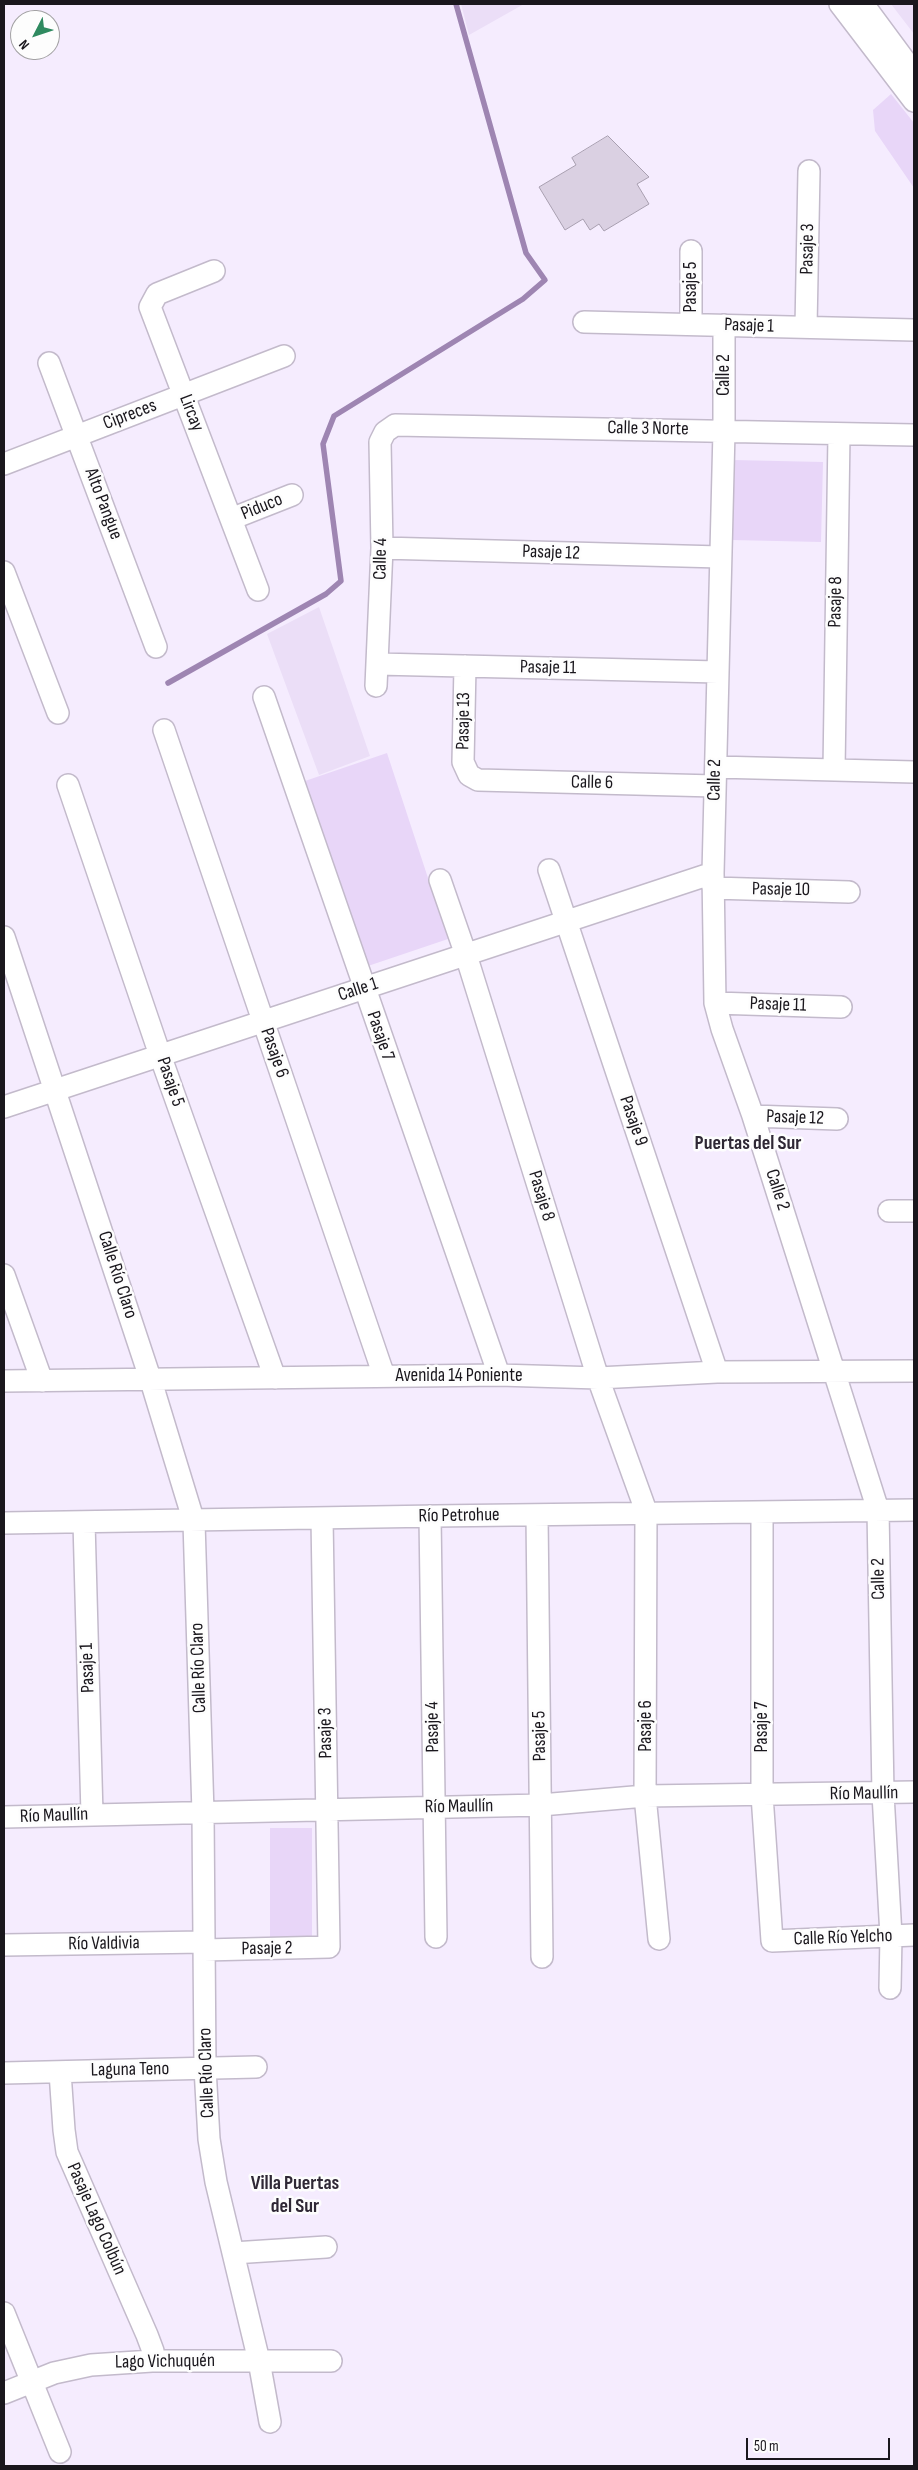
<!DOCTYPE html>
<meta charset="utf-8">
<style>
body{margin:0}
#map{position:relative;width:918px;height:2470px;overflow:hidden;background:#f5ecfe;font-family:"Sofia Sans Condensed",sans-serif}
canvas{display:block}
.frame{position:absolute;inset:0;border:5px solid #1a171d;pointer-events:none}
.north{position:absolute;left:10px;top:10px;width:50px;height:50px;box-sizing:border-box;background:#fdfdfd;border:1px solid #a2a1a3;border-radius:50%;rotate:229deg;font-size:14px;font-weight:700;line-height:20px;text-align:center;color:#1a171d}
.north::after{content:'';display:block;margin:auto;width:18px;height:22px;background:#2f8a60;clip-path:polygon(50% 0,100% 100%,50% 72%,0 100%)}
.scale{position:absolute;left:746px;top:2438px;width:144px;height:22px;box-sizing:border-box;border:2px solid #1a171d;border-top:0;padding-left:6px;font-size:15px;line-height:18px;white-space:nowrap;color:#1a171d;-webkit-text-stroke:4px #fdfdfd;paint-order:stroke}
</style>
<div id="map">
<canvas width="918" height="2470"></canvas>
<div class="frame"></div>
<div class="north">N</div>
<div class="scale">50 m</div>
</div>
<script>
const g = document.querySelector('canvas').getContext('2d');
g.lineJoin = 'round';
function paint(path, color) { g.fillStyle = color; g.fill(path, 'evenodd'); }
function stroke(path, color, width, dash) { g.strokeStyle = color; g.lineWidth = width; g.lineCap = dash ? 'butt' : 'round'; g.setLineDash(dash || []); g.stroke(path); }
function drawText(font, color, halo, rows, align = 'center') {
  g.font = font + ' "Sofia Sans Condensed",sans-serif'; g.lineWidth = 5; g.setLineDash([]); g.textBaseline = 'middle'; g.strokeStyle = halo; g.fillStyle = color; for (const [text, x, y, turn = 0] of rows) {
    g.save(); g.translate(x, y); g.rotate((+turn || 0) * Math.PI / 180); g.textAlign = isNaN(turn) ? turn : align; if (halo) g.strokeText(text, 0, 0); g.fillText(text, 0, 0); g.restore();
  }
}
paint(new Path2D(`
 M461 4H524L469 35Z
 M891 4H914V34Z
 M319 607 370 756 319 775 267 634Z`), '#ebdef7');
paint(new Path2D(`
 M891 94 914 123V188L875 131 873 110Z
 M733 460 823 462 821 542 732 540Z
 M387 753 448 939 368 966 305 781Z
 M270 1828H312V1938L270 1937Z`), '#e8d6f8');
stroke(new Path2D(`
 M168 683 326 594 341 581 323 444 334 416 523 299 545 280 526 253 456 4`), '#9e85b2', 5.5);
const building = new Path2D(`
 M608 136 649 177 637 184 649 204 604 231 599 224 590 230 583 219 565 230 539 187 576 165 572 158Z`);
paint(building, '#dad0e2');
stroke(building, '#a89fb0', 1);
const minor = new Path2D(`
 M840 4 914 101
 M863 4 914 73
 M214 271 157 294 150 307 258 590
 M584 322 914 330
 M691 324V251
 M724 325V431L713 873 715 1003 722 1029 753 1116 878 1510 883 1794 891 1936 890 1988
 M806 327 809 171
 M49 363 156 647
 M4 464 284 356
 M231 519 292 495
 M382 548 720 557
 M4 572 58 713
 M378 664 718 672
 M465 666 463 762 469 775 478 780 715 786
 M376 686 382 548 380 442 385 432 395 425 914 435
 M264 697 499 1375
 M164 730 384 1376
 M716 767 914 772
 M834 770 839 434
 M68 785 160 1055 275 1378
 M549 870 717 1372
 M440 880 466 955 598 1378 646 1511 645 1796 659 1939
 M713 888 849 892
 M4 937 151 1381 194 1522 203 1813 205 2068 209 2139 216 2182 259 2361 270 2422
 M715 1003 841 1007
 M4 1107 713 873
 M753 1116 837 1119
 M889 1211H914
 M4 1275 42 1381
 M4 1381 499 1375 598 1378 717 1372 914 1371
 M762 1513V1795L772 1941 914 1935
 M537 1515 542 1957
 M430 1516 436 1937
 M84 1522 92 1815
 M4 1523C307 1518 611 1513 914 1510
 M4 1817 541 1805 645 1796 914 1792
 M4 1945 204 1942
 M204 1950 329 1947 322 1518
 M60 2072 64 2130 67 2152 147 2335 153 2351 152 2361
 M4 2073 256 2067
 M233 2253 326 2247
 M4 2313 60 2452
 M4 2393 54 2373 91 2365 152 2361H331`);
stroke(minor, '#c3bacb', 24);
stroke(minor, '#fff', 21);
drawText('19px', '#1a171d', '#fdfdfd', [
 ["Pasaje 3",808,249,-89],
 ["Pasaje 5",691,287,-90],
 ["Pasaje 1",749,326,2],
 ["Calle 2",724,375,-90],
 ["Lircay",191,413,69],
 ["Cipreces",130,415,-21],
 ["Calle 3 Norte",648,429,1],
 ["Alto Pangue",103,504,69],
 ["Piduco",262,507,-22],
 ["Pasaje 12",551,553,2],
 ["Calle 4",381,559,-89],
 ["Pasaje 8",836,602,-89],
 ["Pasaje 11",548,668,1],
 ["Pasaje 13",464,721,-89],
 ["Calle 2",715,780,-89],
 ["Calle 6",592,783,1],
 ["Pasaje 10",781,890,1],
 ["Calle 1",358,990,-18],
 ["Pasaje 11",778,1005,2],
 ["Pasaje 7",380,1036,71],
 ["Pasaje 6",274,1053,71],
 ["Pasaje 5",170,1082,71],
 ["Pasaje 12",795,1118,2],
 ["Pasaje 9",633,1121,71],
 ["Calle 2",777,1190,72],
 ["Pasaje 8",541,1196,73],
 ["Calle Río Claro",117,1275,72],
 ["Avenida 14 Poniente",459,1376],
 ["Río Petrohue",459,1516,-1],
 ["Calle 2",879,1579,-91],
 ["Pasaje 1",88,1668,-92],
 ["Calle Río Claro",199,1668,-92],
 ["Pasaje 6",646,1726,-90],
 ["Pasaje 4",433,1727,-91],
 ["Pasaje 7",762,1727,-90],
 ["Pasaje 3",326,1733,-91],
 ["Pasaje 5",540,1736,-91],
 ["Río Maullín",864,1794,-1],
 ["Río Maullín",459,1807,-1],
 ["Río Maullín",54,1816,-2],
 ["Calle Río Yelcho",843,1938,-2],
 ["Río Valdivia",104,1944,-1],
 ["Pasaje 2",267,1949,-1],
 ["Laguna Teno",130,2070,-1],
 ["Calle Río Claro",207,2073,-92],
 ["Pasaje Lago Colbún",96,2219,66],
 ["Lago Vichuquén",165,2362,-1]
]);
drawText('bold 20px', '#2f2835', '#fdfdfd', [
 ["Puertas del Sur",748,1144],
 ["Villa Puertas",295,2184],
 ["del Sur",295,2207]
]);
</script>
